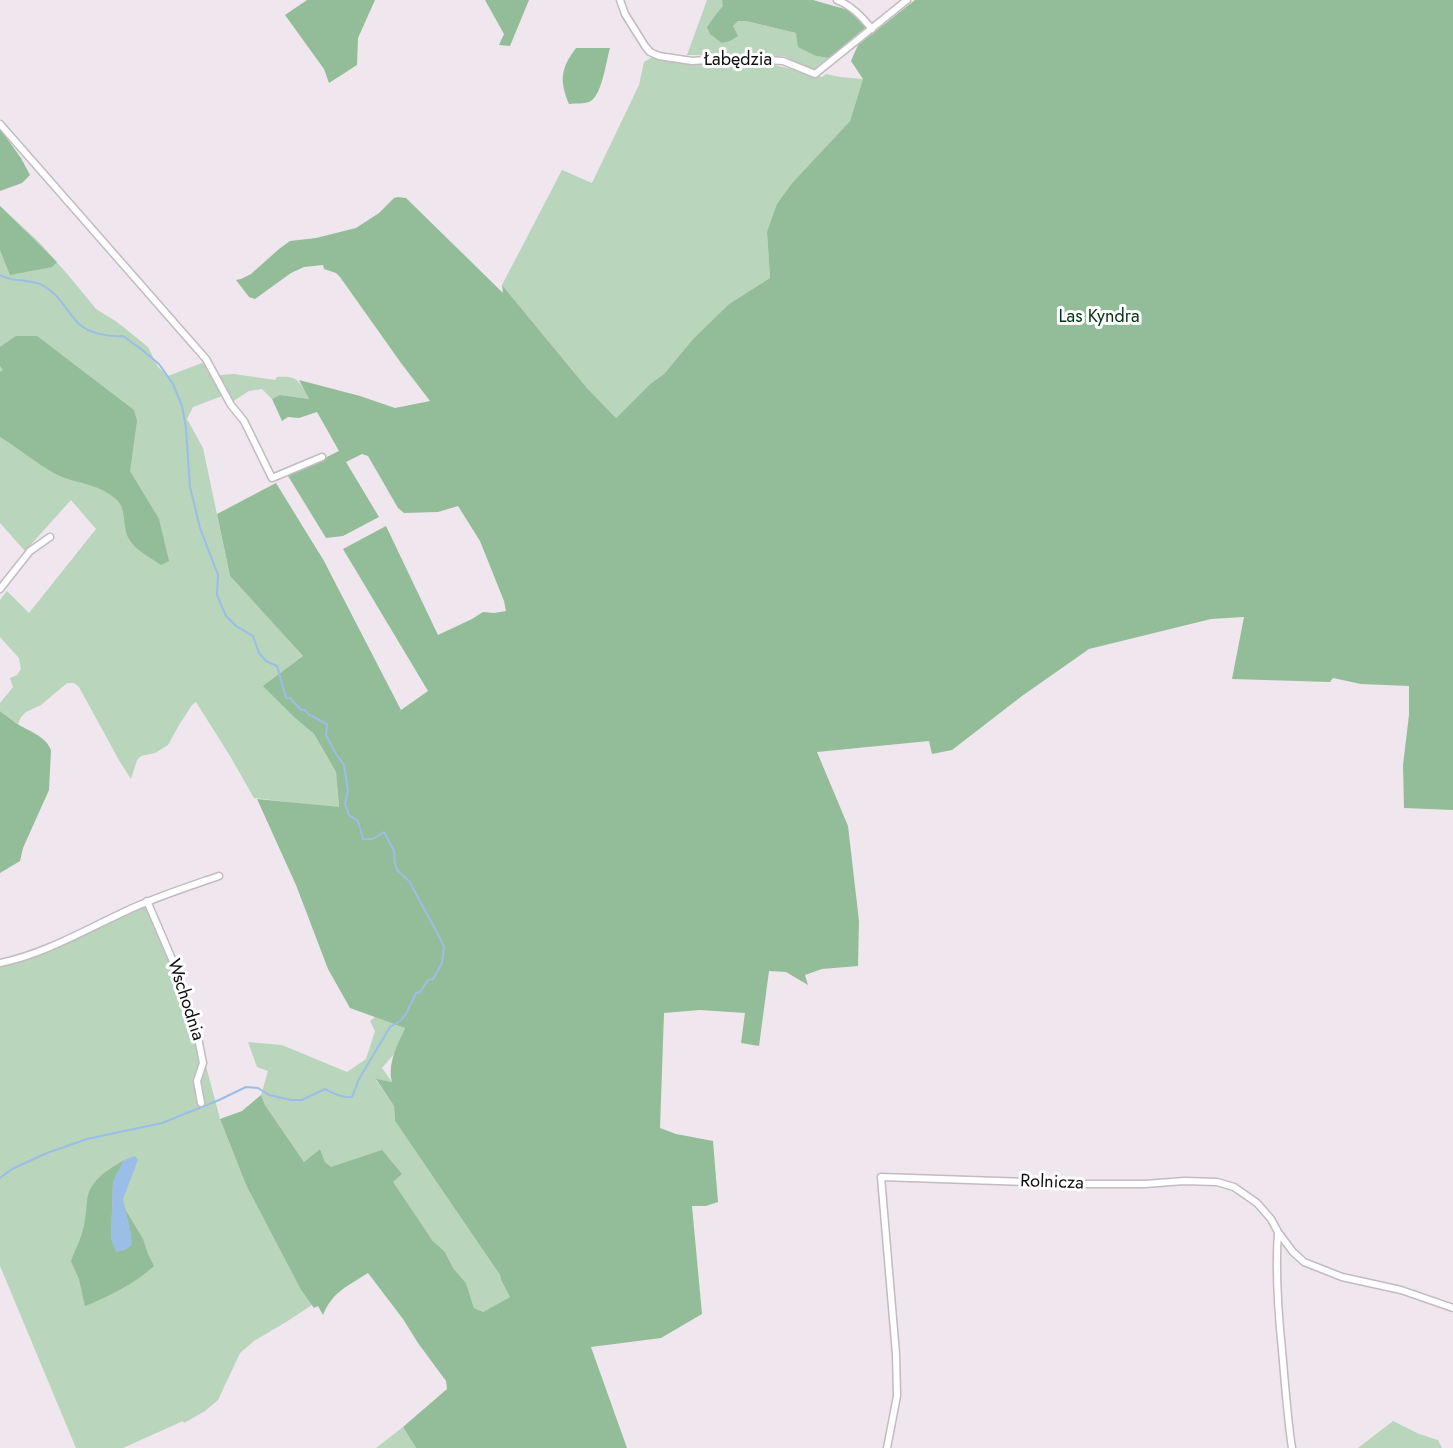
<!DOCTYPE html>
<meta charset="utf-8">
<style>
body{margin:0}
canvas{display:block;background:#efe6ee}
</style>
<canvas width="1453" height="1448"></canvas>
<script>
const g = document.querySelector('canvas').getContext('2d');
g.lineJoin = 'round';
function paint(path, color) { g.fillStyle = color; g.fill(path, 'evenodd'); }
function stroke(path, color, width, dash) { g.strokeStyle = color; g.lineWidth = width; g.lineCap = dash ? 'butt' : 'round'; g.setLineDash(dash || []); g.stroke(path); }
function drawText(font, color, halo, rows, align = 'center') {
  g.font = font + ' Jost,sans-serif'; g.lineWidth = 6; g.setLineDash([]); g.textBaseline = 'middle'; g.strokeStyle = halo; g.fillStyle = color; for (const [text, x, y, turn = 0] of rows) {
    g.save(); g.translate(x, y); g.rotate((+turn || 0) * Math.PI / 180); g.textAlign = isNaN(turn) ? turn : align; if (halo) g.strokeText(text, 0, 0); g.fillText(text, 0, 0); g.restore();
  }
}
paint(new Path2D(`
 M707 0H722L724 6 717 13 733 26 738 21H746L796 33 816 56 829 58 813 70 784 56 687 55Z
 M654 56 692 64 759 61 822 77 826 74 840 77 863 79 850 121 793 182 767 232 770 278 729 304 693 339 664 374 650 384 616 418 587 388 502 285 562 170 592 183 639 85 644 62Z
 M0 206 39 242 69 276 96 309 117 322 148 347 158 367 168 376 202 363 219 375 234 374 275 380 277 377C298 375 300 382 309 399L280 395 272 399 262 389 249 391 232 402 222 396 193 407 187 419 203 448 230 576 303 656 264 686 295 718 314 734 336 772 339 808 254 798 230 756 196 702 192 705 179 725 168 745 155 753 141 756 137 760 131 779 120 762 79 687 74 683H67L41 705 26 712 21 717 18 724 0 711V703L13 687 10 678 17 675 21 669 19 658 0 637V600L7 591 29 613 96 529 71 500 25 551 0 523Z
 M151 902 175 964 205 1062 220 1119 246 1185 301 1290 312 1305 286 1322 254 1341 240 1353 218 1400 205 1411 184 1423 183 1421 123 1448H76L0 1266V965L36 955 76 939Z
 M375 1017 405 1028 395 1053 382 1068 392 1082 376 1080 394 1106 395 1121 500 1275 501 1280 510 1297 483 1312 474 1308 466 1283 453 1268 445 1252 432 1240 331 1167 325 1162 320 1149 304 1162 265 1105 261 1095 268 1071 257 1067 248 1042 282 1045 347 1072 366 1059 375 1031 370 1021Z
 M1393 1421 1419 1434 1438 1440 1442 1448H1358Z
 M403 1427 416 1448H376Z`), '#b9d5bc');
paint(new Path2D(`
 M307 0H375L358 38 357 65 329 83 324 69 285 15Z
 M485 0H529L510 46 499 45 504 34Z
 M722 0H813L848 10 862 17 863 23 866 27 829 58 816 56 798 47 796 33 746 21H738L733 26 738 36 730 41 722 43 710 34 707 27 717 13 723 6Z
 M915 0H1453V810L1404 808 1403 765 1409 715V686L1361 684 1333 678 1330 682 1232 679 1244 617 1211 619 1089 649 1022 696 952 750 932 754 929 741 817 752 848 826 859 921 858 966 822 969 805 975 808 985 786 972 769 971 759 1046 741 1043 745 1013 700 1010 664 1013 660 1128 676 1134 713 1141 718 1202 706 1206H692L702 1314 661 1338 591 1347 627 1448H416L403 1427 447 1389 446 1381 418 1343 403 1319 368 1273C348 1286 333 1291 323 1315L318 1306 314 1308 301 1290 246 1185 220 1119 242 1111 261 1095 265 1105 304 1162 320 1149 325 1162 331 1167 382 1150 402 1174 393 1182 432 1240 445 1252 453 1268 466 1283 474 1308 483 1312 510 1297 501 1280 500 1275 395 1121 394 1106 376 1079 392 1082C387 1064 398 1044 405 1028L350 1008 328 969 296 885 257 799 339 807 336 772 314 734 295 718 263 686 303 656 230 576 217 514 276 483 324 561 401 710 428 691 343 549 386 526 438 635 472 619 483 612 494 613 506 611 504 601 480 541 458 506 438 512 404 513 398 508 368 456 362 454 346 462 379 517 343 536 326 538 288 476 339 451 317 412 299 418 288 417 282 421 272 399 280 395 309 399 299 380 360 396 395 408 430 401 401 363 340 277 336 273 324 269 323 265 304 267 291 273 255 299 249 297 236 280 241 279 251 274 279 249 290 241 316 238 356 228 379 213 394 198 398 197 406 198 503 293 502 285 587 388 616 418 650 384 664 374 693 339 729 304 770 278 767 232 777 204 793 182 850 121 863 79 851 61 858 45Z
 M576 48H610C606 61 602 97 589 102 584 104 575 103 569 104 559 80 561 68 576 48Z
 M0 129 21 158 30 175 22 183 0 191Z
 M0 206 57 262 52 267 10 275 0 250Z
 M16 336H37L134 410 137 421 130 471 159 519 169 561 161 565C151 558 135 550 129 539 122 527 127 510 117 500 96 481 75 485 54 473 36 463 18 448 0 437V372L3 370 0 366V347Z
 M0 711C5 715 11 719 16 723 28 731 46 736 51 750L49 790 23 848 20 861 0 873Z
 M124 1160 113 1182 111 1239 131 1234 125 1209 143 1239 148 1254 154 1266C136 1283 108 1297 85 1306L79 1279 71 1261C74 1252 79 1243 82 1234 85 1223 86 1212 87 1201 89 1180 108 1170 124 1160Z`), '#93bd98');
paint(new Path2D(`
 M135 1156 138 1160 123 1199 131 1234 132 1245 125 1250 116 1252 111 1239 113 1181 124 1160Z`), '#9bbee6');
stroke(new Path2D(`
 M0 275C14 283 31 278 44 286 61 296 66 311 79 324 90 334 109 337 123 336L141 349 159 364 173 384 182 406 186 428 190 487 200 528 218 575 217 595 226 616 236 626 253 636 259 653 266 661 277 666 286 698H290L301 710H305L308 714 327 724 326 735 336 754 344 765 348 791 345 804 349 815 358 821 363 839H373L384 832 394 851 395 864 397 870 409 881 440 938 444 947 442 963 433 979 428 980 420 992 416 993 406 1014 400 1021 390 1027 359 1079 352 1097C342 1098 335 1094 325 1089L302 1100H291L269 1095 258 1088 246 1087 219 1100 162 1123 87 1139 47 1153 12 1169 0 1178`), '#9bbee6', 2);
const street = new Path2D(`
 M620 0 625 14 645 46 650 52 659 56 692 61 735 58 783 61 815 74 907 0
 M837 0C852 6 861 16 872 29
 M0 124 206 359 231 405 244 421 272 478 322 457
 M0 589 30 551 50 537
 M147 901 172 959 196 1028 203 1063 197 1081 201 1103
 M0 963C44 954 83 931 124 912 155 897 187 887 219 876
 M1278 1233C1275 1272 1278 1311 1282 1350 1285 1383 1287 1415 1292 1448
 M887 1448 897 1396 896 1354 881 1177 1086 1184H1145L1184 1181 1217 1182 1234 1187 1257 1203 1271 1219 1278 1232 1293 1252 1304 1262 1342 1277 1401 1290 1453 1308`);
stroke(street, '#c3bac2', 9);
stroke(street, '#fff', 6);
drawText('18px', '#100d10', '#fff', [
 ["Łabędzia",738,61],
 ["Wschodnia",185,1000,72],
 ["Rolnicza",1052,1183,2]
]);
drawText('18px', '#033411', '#fff', [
 ["Las Kyndra",1099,318]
]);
</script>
